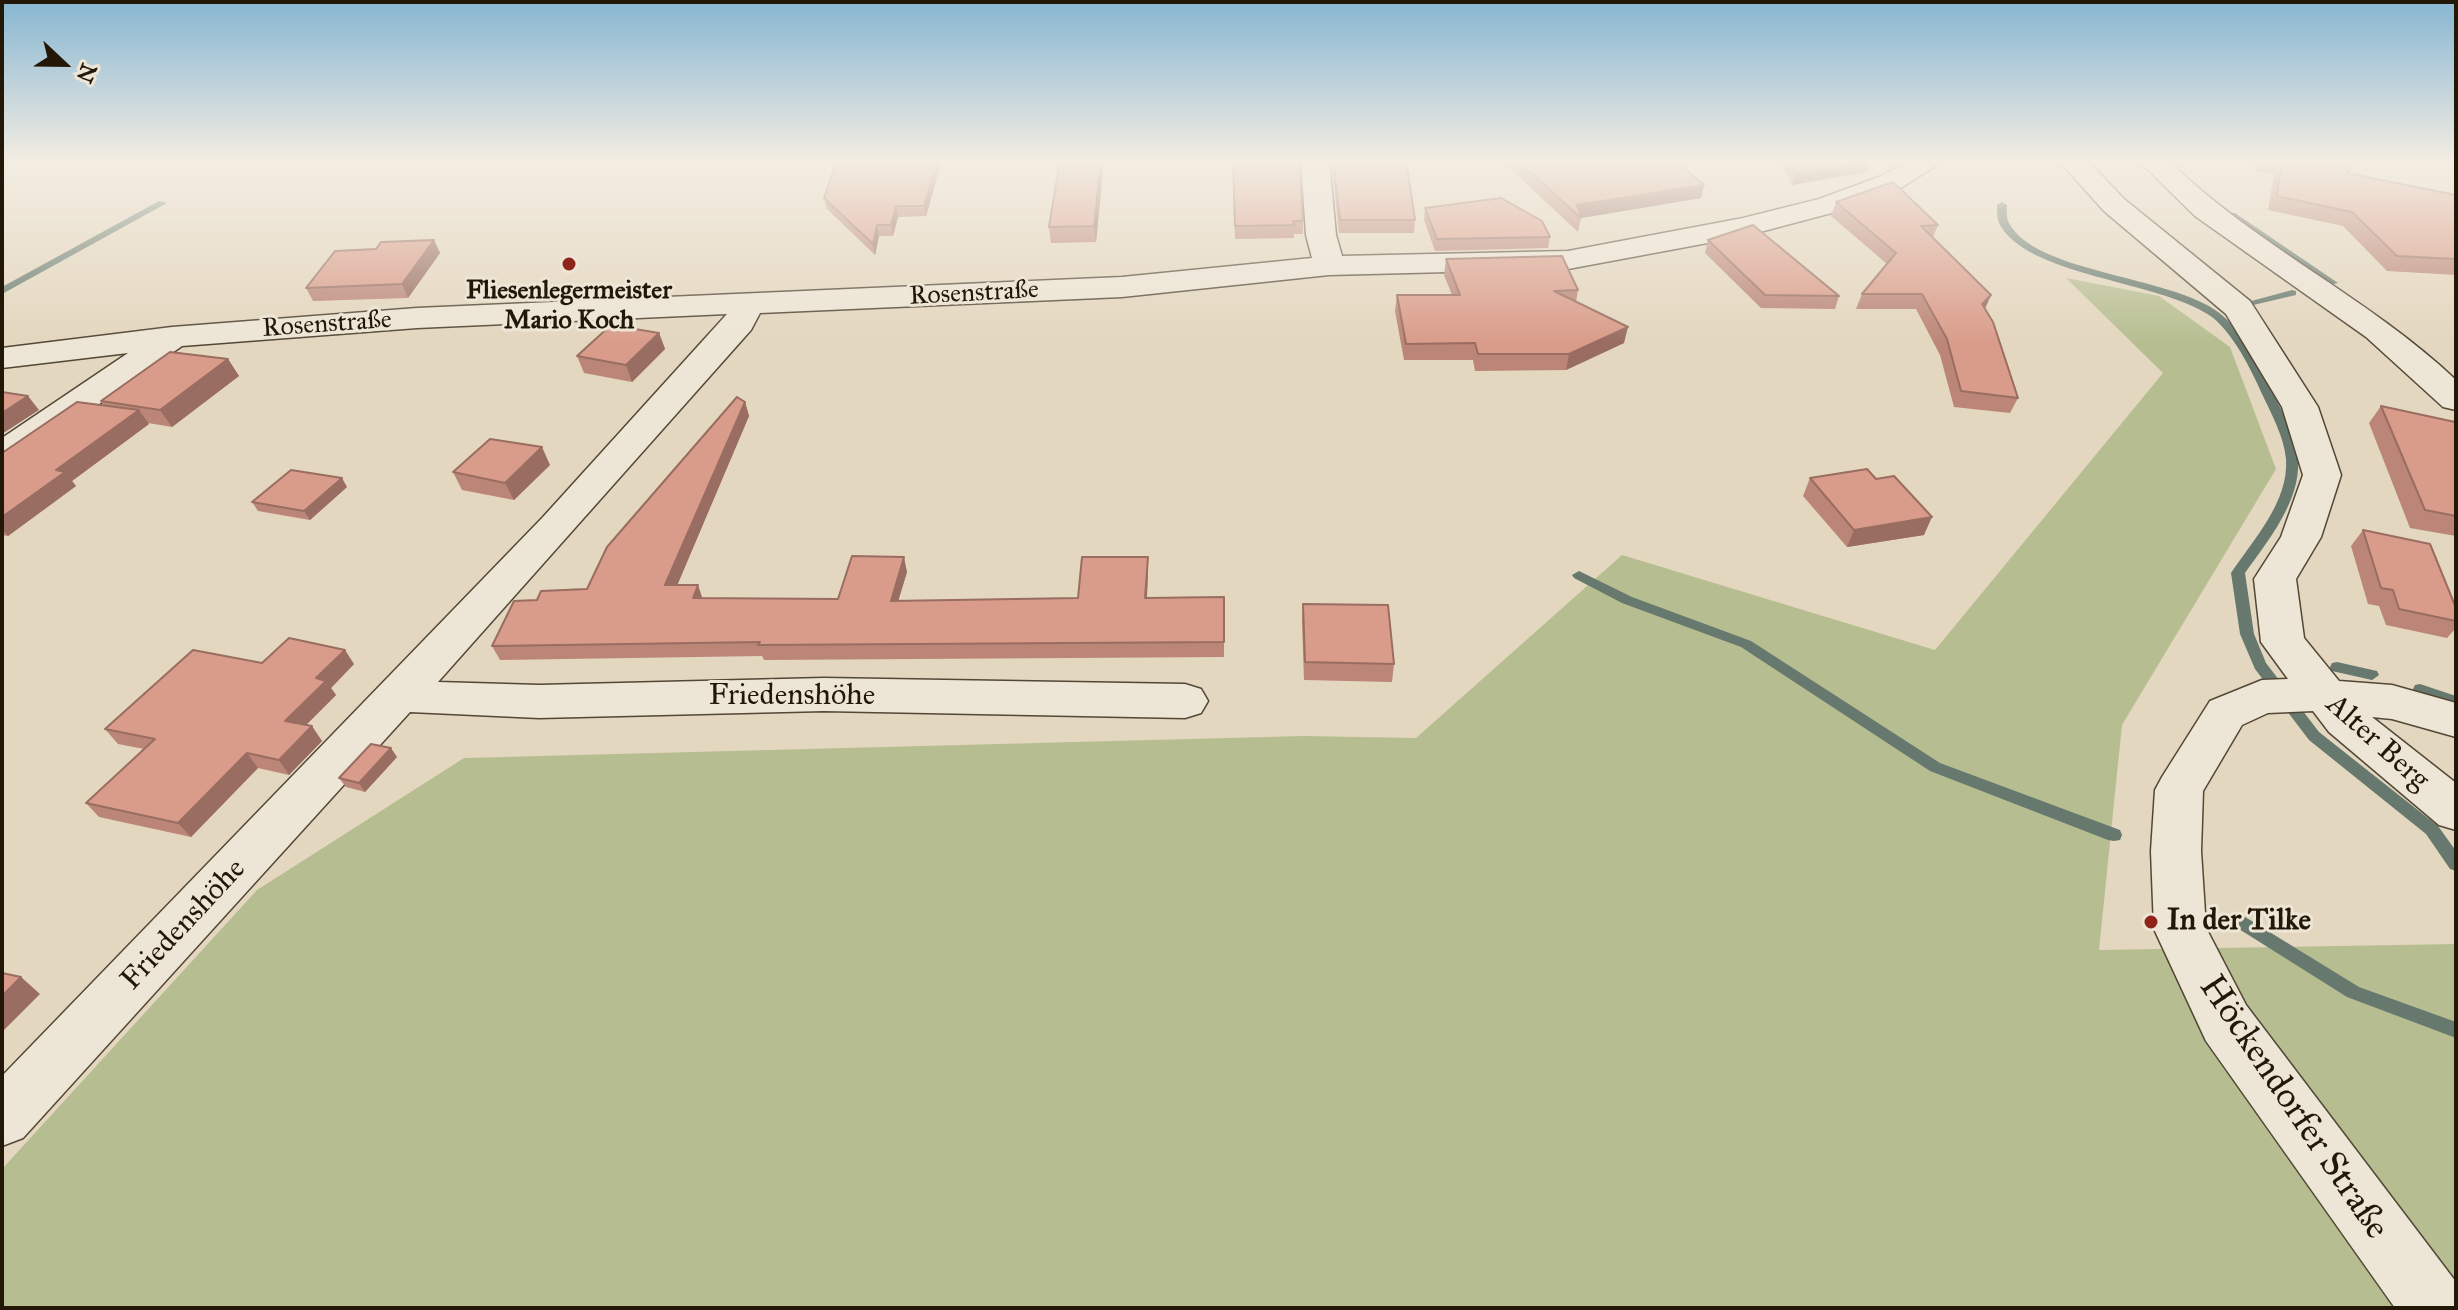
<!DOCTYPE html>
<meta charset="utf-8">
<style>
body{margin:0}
#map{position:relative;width:2458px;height:1310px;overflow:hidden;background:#e4d7bf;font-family:"IM FELL Great Primer",serif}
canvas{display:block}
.frame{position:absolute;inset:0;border:4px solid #231708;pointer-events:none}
.north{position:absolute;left:24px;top:24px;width:80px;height:80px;-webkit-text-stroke:6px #ede5d5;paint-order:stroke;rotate:112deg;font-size:22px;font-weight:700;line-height:32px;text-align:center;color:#231708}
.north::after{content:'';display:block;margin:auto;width:28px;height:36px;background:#231708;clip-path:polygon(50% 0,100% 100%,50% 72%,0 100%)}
</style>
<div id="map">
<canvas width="2458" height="1310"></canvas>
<div class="frame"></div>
<div class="north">N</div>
</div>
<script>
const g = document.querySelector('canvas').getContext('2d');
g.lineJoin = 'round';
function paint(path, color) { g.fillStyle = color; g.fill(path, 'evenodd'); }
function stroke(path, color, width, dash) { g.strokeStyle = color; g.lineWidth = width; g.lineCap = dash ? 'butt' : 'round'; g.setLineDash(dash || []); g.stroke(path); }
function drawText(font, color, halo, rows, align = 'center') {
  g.font = font + ' "IM FELL Great Primer",serif'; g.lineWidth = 6; g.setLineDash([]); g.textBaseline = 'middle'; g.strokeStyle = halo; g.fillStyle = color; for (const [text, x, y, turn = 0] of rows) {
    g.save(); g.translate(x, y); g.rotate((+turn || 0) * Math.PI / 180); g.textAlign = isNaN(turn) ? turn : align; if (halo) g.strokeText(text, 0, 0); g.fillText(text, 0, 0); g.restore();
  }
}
paint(new Path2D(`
 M2066 278 2159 296 2230 347 2276 469 2122 725 2099 950 2456 944V1308H2V1169L257 890 464 758 1304 736 1416 738 1622 555 1935 650 2163 373Z`), '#b6be91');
paint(new Path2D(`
 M159 201 167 203 2 294V287Z
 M2002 202 2007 205C2007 211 2006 218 2009 223 2035 273 2171 276 2218 312 2242 329 2263 371 2275 397 2285 417 2296 438 2298 460 2301 501 2267 542 2245 573L2254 634 2266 663 2319 732 2438 826 2456 851V871L2450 869 2426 834 2309 740 2255 669 2240 634 2231 573C2253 540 2289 502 2286 459 2284 437 2272 415 2263 396 2252 371 2232 330 2209 315 2159 281 2025 276 1999 223 1997 218 1997 211 1997 205Z
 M2229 213H2235L2338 283 2329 285 2229 217Z
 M2292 290 2296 291V295L2249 306 2244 303Z
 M1579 571 1632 597 1751 641 1940 763 2120 830 2122 835 2120 840 2114 841 2108 840 1930 771 1741 647 1622 603 1574 578 1572 575Z
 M2337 662 2377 671 2379 675 2372 680 2332 671 2330 667 2332 663Z
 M2420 684 2456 696V707L2415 693 2413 689 2415 685Z
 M2237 912 2359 987 2456 1022V1038L2347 997 2231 924 2229 919 2231 914Z`), '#67796e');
const minor = new Path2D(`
 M1301 160H1329L1336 235 1342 256 1568 251 1743 218 1819 199 1879 177 1911 160H1945L1899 189 1839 211 1745 236 1568 269 1329 275 1122 297 760 313 751 330 438 682 539 685 824 678 1185 684 1201 689 1208 701 1201 713 1185 718 824 711 539 718 410 712 23 1138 2 1146V1076L543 517 727 314 417 328 182 346 15 463 2 466V438L128 353 2 368V348L172 327 417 308 1122 277 1312 258 1306 235Z
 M2058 160H2087L2124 199 2250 301 2318 407 2341 475 2321 537 2296 579 2304 638 2339 681 2392 685 2456 703V737L2392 719 2372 717 2456 783V830L2439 825 2329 732 2313 711 2268 713 2242 725 2203 791 2201 851 2206 928 2246 1005 2456 1282V1308H2395L2206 1041 2154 929 2151 851 2155 790 2162 777 2210 701 2262 680 2288 679 2261 642 2254 579 2281 537 2303 475 2282 407 2226 314 2104 211Z
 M2138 160H2168C2254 245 2367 296 2456 380V410L2443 407 2366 337 2195 216Z`);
stroke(minor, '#534736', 3);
paint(minor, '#ede5d5');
paint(new Path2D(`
 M837 160H942L926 216 898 217 893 236H879L875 255 827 209 824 198Z
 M1060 160H1104L1096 242 1051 243 1049 227Z
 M1232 160 1303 221V234H1294V238L1235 239Z
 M1331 160H1406L1415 220 1414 233H1339Z
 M1501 160H1674L1701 198 1581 218 1578 232Z
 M1780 160H1871L1867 172 1792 185Z
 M2255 160H2358L2349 173 2456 195V275L2387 271 2343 226 2268 210 2274 175 2254 171Z
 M1836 202 1938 225 1933 237 1991 295 1985 309 2018 398 2010 413 1954 407 1940 355 1916 309H1856L1862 294 1887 264 1831 216Z
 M1425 208 1550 237 1548 248 1435 251 1424 220Z
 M434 240 440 253 408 298 313 301 306 288 376 249Z
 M1708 240 1839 296 1835 309 1761 308 1705 253Z
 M1446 259 1578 290 1576 302 1624 343 1566 370 1475 371 1473 360H1404L1395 311 1397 295H1452L1444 275Z
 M659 333 665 349 632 382 584 373 577 356Z
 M228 359 239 376 172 427 148 423 149 424 72 481 76 486 8 536 2 535V452L104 406 101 401Z
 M745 402 749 416 677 585 703 598 838 599 907 572 898 601 1078 598 1148 572 1147 598 1224 597V657L764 660 762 656 500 660 492 646 537 600 587 589Z
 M2381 406 2456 424V536L2410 528 2369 423Z
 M550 465 514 500 462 490 453 472Z
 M1810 478 1924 535 1847 547 1803 496Z
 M347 487 310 520 258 511 252 502Z
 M2363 530 2456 608V628L2447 638 2386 625 2379 606 2368 604 2351 546Z
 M1303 604 1394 664 1392 682 1304 680 1302 622Z
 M262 663 354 664 331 688 336 695 306 725 322 741 289 775 258 768 191 837 99 817 86 803 144 749 118 744 105 729Z
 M397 757 365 792 346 787 339 778Z`), '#bb8677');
paint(new Path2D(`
 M937 160H942L926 216 924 206Z
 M1101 160H1104L1096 242 1094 226Z
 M1871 160 1867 172 1792 185 1796 173Z
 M1704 185 1701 198 1581 218 1577 205Z
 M896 206 898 217 893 236 891 225Z
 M877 225 879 236 875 255 873 244Z
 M434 240 440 253 408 298 402 284Z
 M1991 295 1984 310 1982 304Z
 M1628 327 1624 343 1566 370 1569 354Z
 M659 333 665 349 632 382 626 365Z
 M228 359 239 376 172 427 160 410Z
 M28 396 39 410 2 434V413Z
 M745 402 749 416 671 600 665 585Z
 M139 410 149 424 72 481 76 486 8 536 2 529V517L56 470Z
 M542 447 550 465 514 500 505 483Z
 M342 478 347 487 310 520 304 511Z
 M1932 517 1924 535 1847 547 1854 530Z
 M904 557 907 572 894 615 891 601Z
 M1148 557V572L1146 612 1145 598Z
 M698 585 703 600 693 598Z
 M345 650 354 664 331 688 336 695 296 735 285 721 316 678Z
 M312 726 322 741 289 775 279 760Z
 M391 748 397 757 365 792 359 783Z
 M247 753 258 768 191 837 178 823Z
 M21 977 40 994 2 1032V996Z`), '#996d61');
const building = new Path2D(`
 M837 160H937L924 206H896L891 225H877L873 244 824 198Z
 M1060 160H1101L1094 226 1049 227Z
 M1233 160H1299L1303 221H1293L1294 225 1235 226Z
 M1333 160H1406L1415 220H1340Z
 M1517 160H1674L1704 185 1577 205 1581 218Z
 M1790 160H1871L1796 173Z
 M2278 160H2357L2347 173 2456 195V259L2397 256 2352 212 2277 196 2282 160Z
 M1893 182 1938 225 1921 226 1991 295 1982 304 1993 322 2018 398 1961 391 1947 339 1922 294H1862L1896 253 1836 202Z
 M1501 198 1542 221 1550 237 1437 239 1425 208Z
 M1753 225 1839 296 1765 295 1708 240Z
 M434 240 402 284 306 288 335 251 376 249 381 242Z
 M1562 256 1578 290 1554 291 1628 327 1569 354H1478L1475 343 1406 344 1397 295H1460L1446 259Z
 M611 325 659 333 626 365 577 356Z
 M170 352 228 359 160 410 101 401Z
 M2 392 28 396 2 413Z
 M737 397 745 402 665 585H698L693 598 838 599 852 556 904 557 891 601 1078 598 1082 557H1148L1145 598 1224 597V642L758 645 760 642 492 646 514 601 537 600 541 591 587 589 607 547Z
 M77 402 139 410 56 470 65 472 2 517V452L5 451Z
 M2381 406 2455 422 2456 516 2425 510Z
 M490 439 542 447 505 483 453 472Z
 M1867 469 1876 479 1894 476 1932 517 1854 530 1810 478Z
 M291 470 342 478 304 511 252 502Z
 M2363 530 2430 544 2456 608V621L2399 609 2393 590 2381 588Z
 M1303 604 1388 605 1394 664 1305 662Z
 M289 638 345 650 316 678 326 681 285 721 312 726 279 760 247 753 178 823 86 803 155 739 105 729 193 650 262 663Z
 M371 744 391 748 359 783 339 778Z
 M2 973 21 977 2 996Z`);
paint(building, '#da9c8a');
stroke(building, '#996d61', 2);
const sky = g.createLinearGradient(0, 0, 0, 343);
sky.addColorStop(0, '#87b6d2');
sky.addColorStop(0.47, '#f3ede2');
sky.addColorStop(1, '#f3ede200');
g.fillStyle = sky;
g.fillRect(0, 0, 2458, 343);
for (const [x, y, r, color] of [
 [569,264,8,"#8f2418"],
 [2151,922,8,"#8f2418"]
]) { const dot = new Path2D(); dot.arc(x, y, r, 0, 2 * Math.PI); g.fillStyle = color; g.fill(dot); stroke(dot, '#ede5d5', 3); }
drawText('bold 26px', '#231708', '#ede5d5', [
 ["Fliesenlegermeister",569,292],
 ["Mario Koch",569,322]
]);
drawText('26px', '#231708', '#ede5d5', [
 ["Rosenstraße",974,294,-3],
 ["Rosenstraße",327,325,-4]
]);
drawText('30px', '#231708', '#ede5d5', [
 ["Friedenshöhe",792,697],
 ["Alter Berg",2377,743,42],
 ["Friedenshöhe",184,925,-47]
]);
drawText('bold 30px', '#231708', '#ede5d5', [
 ["In der Tilke",2167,922]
], 'left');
drawText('36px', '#231708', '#ede5d5', [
 ["Höckendorfer Straße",2293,1108,56]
]);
</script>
